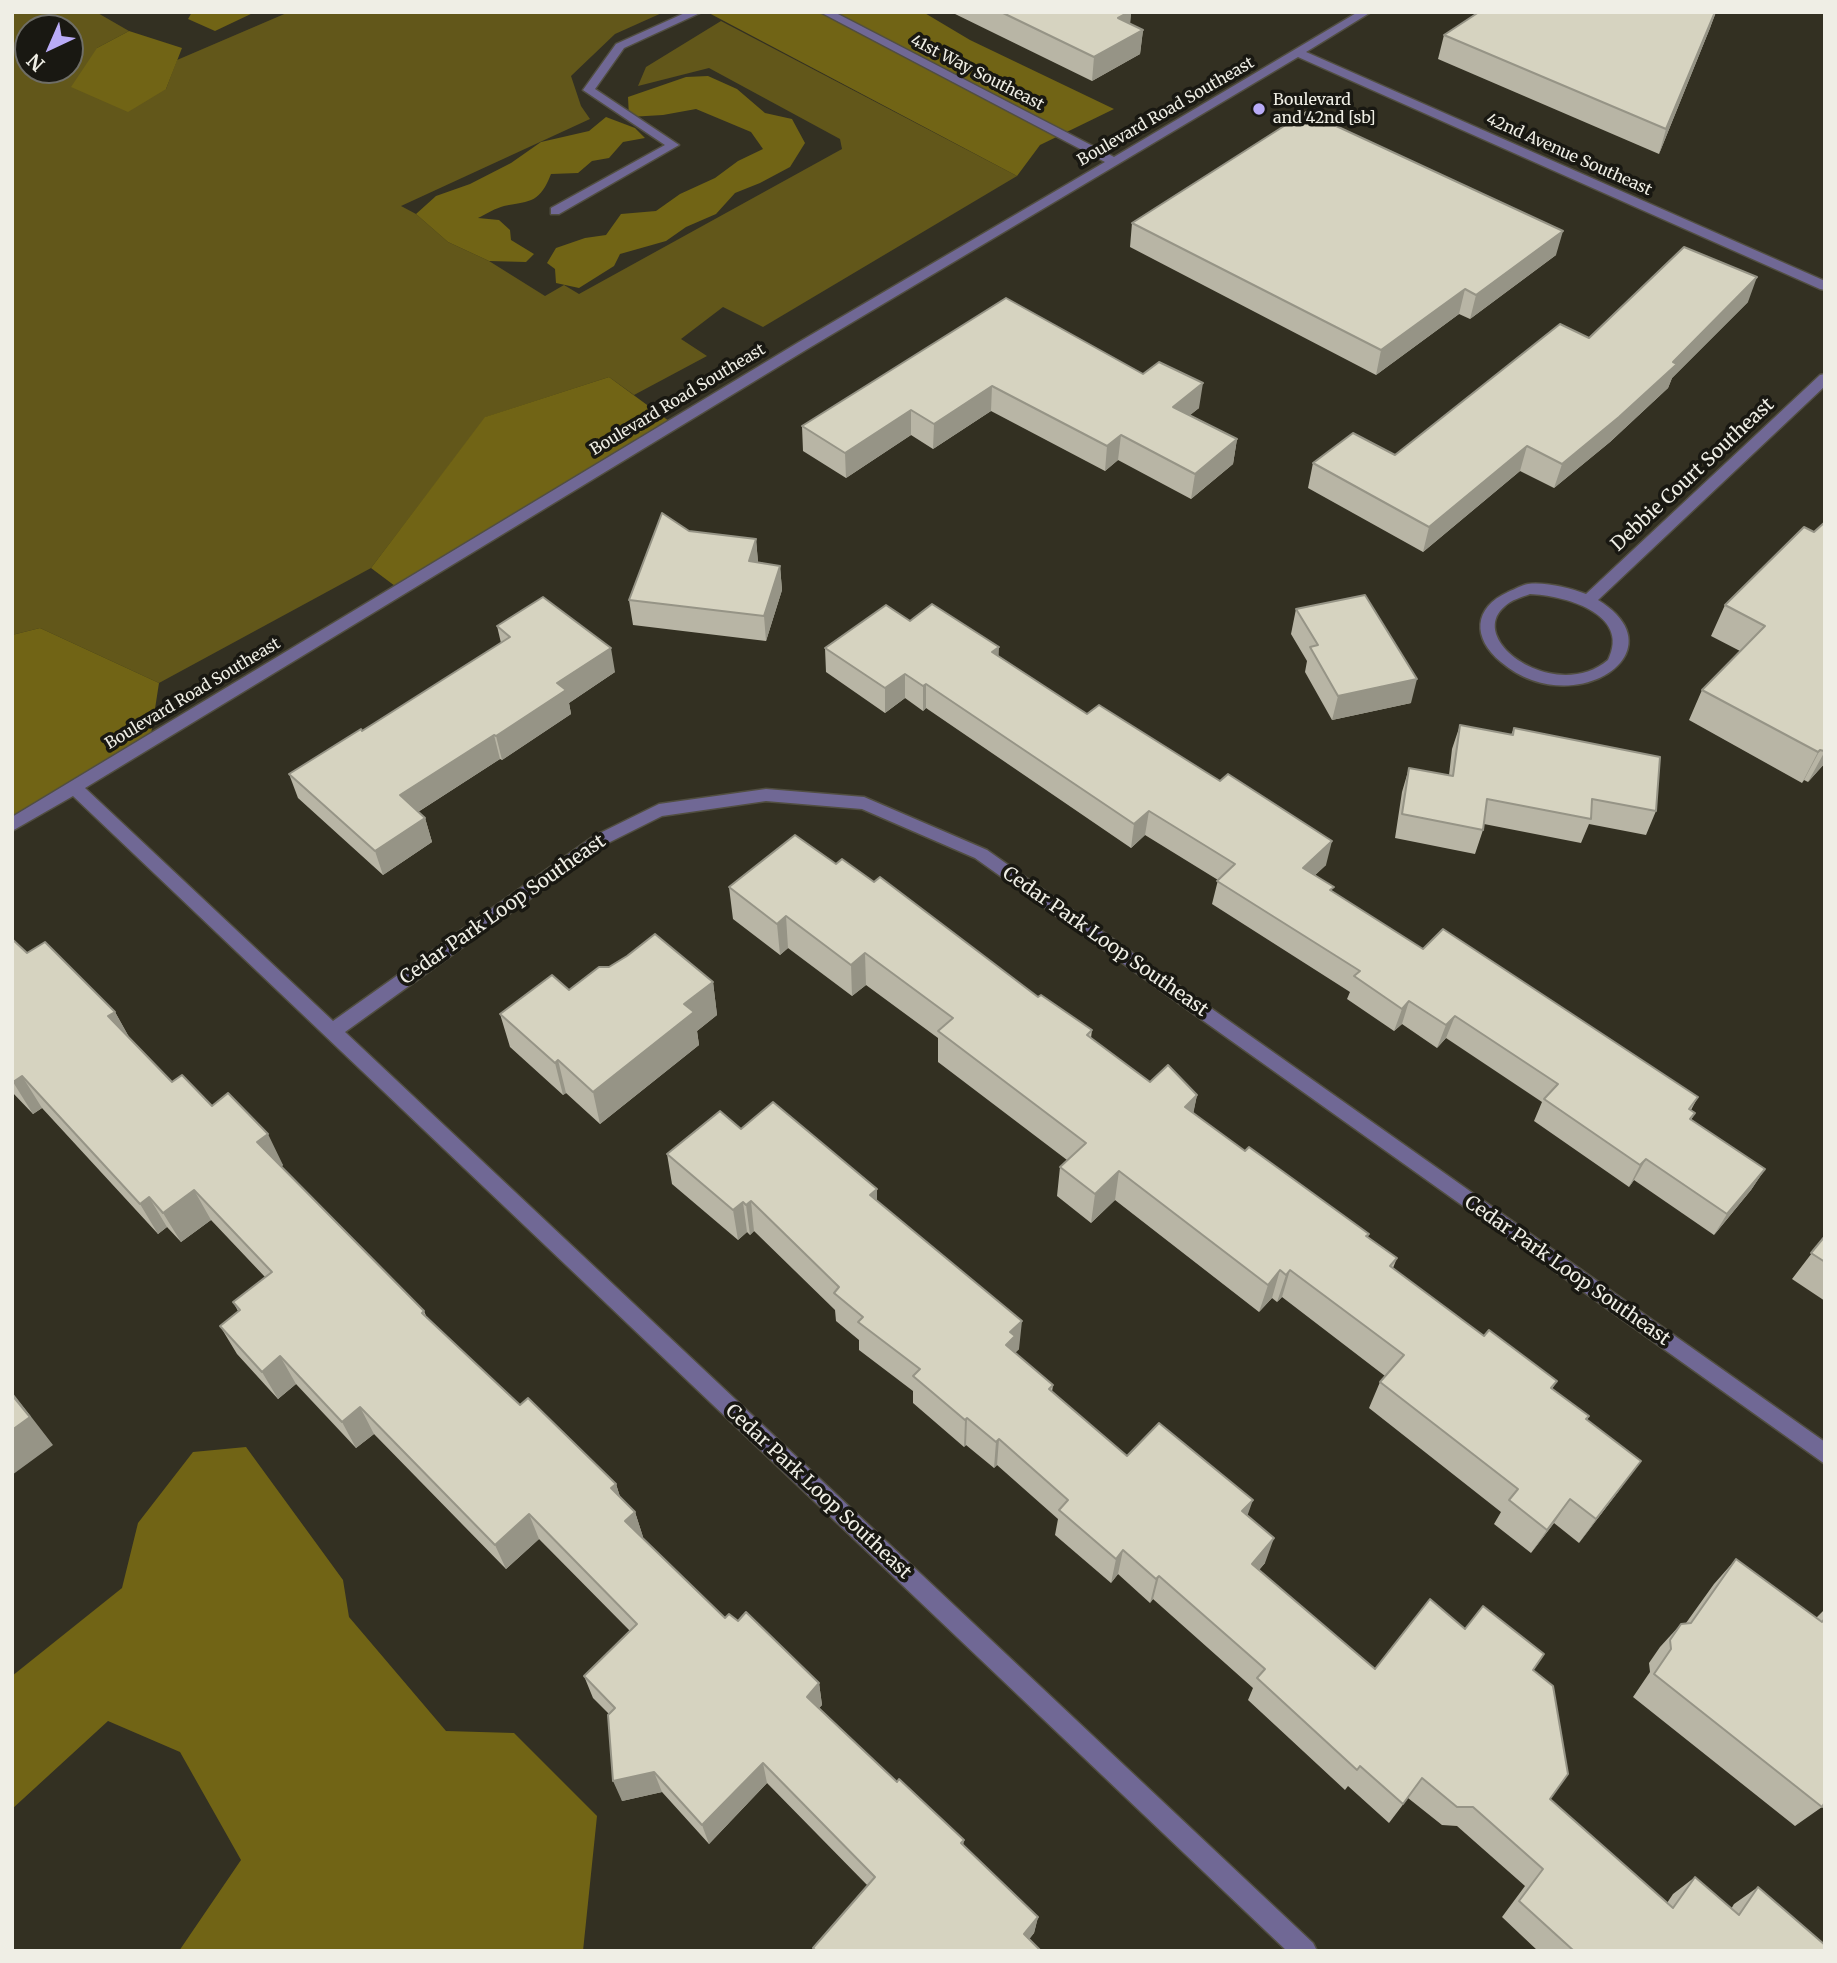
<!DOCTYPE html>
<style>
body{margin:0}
#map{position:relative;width:1837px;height:1963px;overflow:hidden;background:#333022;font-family:Merriweather,serif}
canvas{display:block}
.frame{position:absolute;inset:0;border:14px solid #efeee5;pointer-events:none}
.north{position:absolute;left:14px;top:14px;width:70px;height:70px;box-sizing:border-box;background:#191812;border:2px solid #6f6e66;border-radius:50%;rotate:224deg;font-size:19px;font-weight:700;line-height:28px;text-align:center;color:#efeee5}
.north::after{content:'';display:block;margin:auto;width:24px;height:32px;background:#b9abf7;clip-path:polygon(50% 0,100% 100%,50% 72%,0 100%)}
</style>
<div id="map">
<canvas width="1837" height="1963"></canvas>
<div class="frame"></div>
<div class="north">N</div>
</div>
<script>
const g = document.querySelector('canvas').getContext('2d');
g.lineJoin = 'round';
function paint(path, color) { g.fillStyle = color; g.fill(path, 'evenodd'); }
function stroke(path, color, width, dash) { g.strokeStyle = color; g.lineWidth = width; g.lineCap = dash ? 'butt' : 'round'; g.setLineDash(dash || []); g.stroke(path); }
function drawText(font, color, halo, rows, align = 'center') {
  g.font = font + ' Merriweather,serif'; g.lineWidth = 7; g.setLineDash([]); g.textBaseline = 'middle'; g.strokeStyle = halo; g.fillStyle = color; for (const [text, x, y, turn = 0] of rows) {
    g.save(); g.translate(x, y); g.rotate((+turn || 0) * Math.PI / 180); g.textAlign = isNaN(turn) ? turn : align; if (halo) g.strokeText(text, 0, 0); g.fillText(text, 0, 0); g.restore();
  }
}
paint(new Path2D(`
 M12 12H96L129 31 97 48 166 89 177 60 289 12H664L615 34 571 76 581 106 590 119 401 206 416 214 448 242 489 261 545 296 564 285 579 294 842 149 840 139 709 68 638 86 646 67 721 21 1017 176 763 327 723 307 681 339 707 356 634 395 609 377 486 417 371 568 159 683 40 628 12 635ZM28 28H70V70H28Z`), '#62571a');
paint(new Path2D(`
 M192 12H255L215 31 188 19Z
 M707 12H923L970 40 1114 109 1040 145 1017 176Z
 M129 31 182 48 166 89 128 112 71 87 97 48Z
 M708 76 737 89 765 113 792 119 805 143 790 167 760 183 735 193 716 214 686 227 666 241 620 254 614 266 579 288 556 283 555 269 547 263 556 248 585 238 606 235 621 214 656 211 680 194 715 178 738 161 763 149 751 132 696 109 663 115 629 117 628 97 686 77Z
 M606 117 635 128 645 138 623 142 609 158 592 161 578 173 551 174C540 202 532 201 504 206 496 208 486 214 478 218L499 220 510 230 511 240 534 254 526 262 489 261 448 242 416 214 436 196 470 184 511 163 541 142 589 131Z
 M609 377 673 424 399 589 371 568 485 417Z
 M40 628 159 683 150 741 12 825V635Z
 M246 1447 343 1580 349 1617 446 1731 514 1733 597 1816 583 1951H179L241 1860 180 1752 108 1721 12 1809V1676L122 1588 138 1523 193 1452Z`), '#716415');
const minor = new Path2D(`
 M687 12H702L624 48 595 89 679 145 559 214H551V208L665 145 583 90 616 44Z
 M820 12H834L1114 157 1358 12H1371L1306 52 1825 281V290L1820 289 1298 57 809 348 85 788 333 1021 594 836 659 804 766 789 864 797 987 850 1825 1442V1464L975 858 862 809 766 801 662 816 606 844 345 1032 1313 1943 1317 1951H1287L73 796 12 831V817L799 342 1105 162Z
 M1825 374V386L1598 600C1683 652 1572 723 1501 662 1472 638 1473 608 1508 592 1515 589 1522 585 1528 584 1547 582 1569 588 1586 594L1820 375ZM1530 594C1562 595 1632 613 1608 660 1556 704 1464 640 1505 606 1511 600 1522 597 1530 594Z`);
stroke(minor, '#514e41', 3);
paint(minor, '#706895');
paint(new Path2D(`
 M951 12H1131L1130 24 1143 30 1140 54 1092 81Z
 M1479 12H1716L1710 28 1659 154 1438 59 1444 35Z
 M1132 223 1556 255 1470 319 1459 314 1376 375 1130 247Z
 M1006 298 1199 408 1190 415 1237 439 1233 464 1191 499 1118 460 1105 471 991 411 933 449 911 435 846 478 803 451 802 426Z
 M1748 302 1672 378 1668 388 1610 442 1554 488 1520 471 1423 552 1308 488 1313 463 1395 455 1589 338Z
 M689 531 756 539 758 562 780 566 782 590 766 641 633 625 629 600Z
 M1814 532 1825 763 1808 782 1804 780 1802 783 1689 720 1702 690 1740 651 1711 636 1725 605Z
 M1296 609 1411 703 1332 720 1305 672 1307 661 1291 634Z
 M910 621 998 656 1087 714 1326 865 1315 875 1332 892 1423 949 1698 1097 1691 1110 1695 1113 1691 1120 1765 1169 1751 1190 1714 1235 1634 1180 1629 1187 1534 1121 1542 1102 1446 1038 1437 1048 1402 1024 1394 1031 1347 999 1350 992 1212 904 1218 880 1145 835 1131 848 926 708 923 711 905 698 885 713 826 672 825 648Z
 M497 626 615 672 569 703 571 714 502 760 500 759 418 812 425 818 432 842 383 875 298 798 289 774 362 731 501 643Z
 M1460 725 1511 735 1514 728 1656 811 1646 835 1589 824 1581 843 1484 824 1483 830 1475 854 1395 838 1402 792 1409 768 1449 775 1452 749Z
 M836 864 1038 997 1092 1030 1091 1038 1150 1082 1197 1095 1193 1113 1245 1151 1369 1234 1368 1237 1397 1258 1393 1268 1484 1336 1557 1381 1552 1389 1589 1416 1587 1420 1623 1485 1579 1543 1554 1523 1531 1553 1494 1524 1501 1512 1369 1408 1380 1382 1385 1376 1282 1297 1277 1302 1272 1298 1259 1312 1115 1200 1091 1223 1057 1196 1060 1167 1067 1160 938 1062V1038L866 985 852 996 788 948 780 955 733 919 729 887Z
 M12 939 27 953 115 1012 130 1039 172 1082 212 1106 283 1165 281 1167 424 1311 427 1318 520 1405 616 1484 620 1497 635 1512 643 1537H642L725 1618 819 1683 822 1705 819 1708 897 1782 964 1840 963 1846 1038 1917 1034 1933 1029 1939 1041 1951H814L813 1948 868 1886 767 1783 709 1844 662 1792 622 1801 609 1714 593 1698 584 1676 630 1631 539 1539 506 1569 374 1434 356 1448 296 1384 278 1399 237 1354 220 1326 238 1311 233 1302 265 1277 211 1220 181 1242 167 1227 158 1234 42 1108 33 1114 12 1092Z
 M713 982 717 1015 697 1031 699 1045 600 1124 566 1093 563 1095 510 1047 500 1014 569 990Z
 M741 1129 877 1189V1200L1019 1349 1015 1353 1053 1385 1052 1392 1127 1456 1247 1516 1265 1563 1259 1570 1375 1669 1465 1629 1533 1670 1550 1799 1667 1903 1673 1894 1695 1877 1731 1909 1734 1904 1758 1887 1825 1951H1538L1502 1917 1525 1886 1457 1826 1442 1825 1408 1798 1389 1823 1348 1786 1345 1790 1248 1700 1253 1688 1153 1599 1150 1603 1118 1574 1111 1583 1055 1535 1058 1519 997 1465 994 1468 966 1445 964 1447 913 1403V1391L859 1350V1340L836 1321 835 1310 754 1231 750 1235 747 1232 738 1240 672 1184 667 1154Z
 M1825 1236V1301L1792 1279Z
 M1736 1559 1816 1618 1825 1609V1802L1822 1807 1795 1826 1633 1697 1650 1672 1649 1663 1660 1647 1681 1624 1686 1623 1714 1584Z`), '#b8b5a5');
paint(new Path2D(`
 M1129 12H1131L1129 35 1118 18Z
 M1715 12 1710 28 1659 154 1666 129Z
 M1143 30 1140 54 1092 81 1094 57Z
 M1563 231 1556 255 1470 319 1476 295Z
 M1757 277 1748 302 1672 378 1668 388 1610 442 1554 488 1562 464 1673 362Z
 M1465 289 1459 314 1376 375 1381 350Z
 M1203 383 1199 408 1170 431 1173 407Z
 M992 386 991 411 933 449 934 424Z
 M911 410V435L846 478 845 453Z
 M1121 435 1118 460 1105 471 1107 446Z
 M1237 439 1233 464 1191 499 1195 474Z
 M1527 446 1520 471 1423 552 1429 527Z
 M756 539 758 563 749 561Z
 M780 566 782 590 766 641 764 616Z
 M999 647 998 672 992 652Z
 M611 648 615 672 569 703 571 714 502 760 496 736 557 683Z
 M905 674V698L885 713V688Z
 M1417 679 1411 703 1332 720 1338 696Z
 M926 684V708L923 711V686Z
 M494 735 500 759 407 819 400 795Z
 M1820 750 1804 780 1802 783 1818 752Z
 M1825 751V763L1808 782Z
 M1149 811 1145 835 1131 848 1134 824Z
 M425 818 432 842 383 875 375 851Z
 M1332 841 1326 865 1298 891 1303 868Z
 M786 916 788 948 780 955 777 924Z
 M865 953 866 985 852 996 851 965Z
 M713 982 717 1015 697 1031 699 1045 600 1124 593 1092 684 1004Z
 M1409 1001 1402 1024 1394 1031 1402 1009Z
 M115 1012 133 1044 108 1016Z
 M1455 1016 1446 1038 1437 1048 1446 1025Z
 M558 1060 566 1093 563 1095 555 1063Z
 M22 1076 42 1108 33 1114 13 1082Z
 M1197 1095 1191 1125 1185 1107Z
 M268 1134 283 1165 272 1173 257 1142Z
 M1646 1159 1634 1180 1629 1187 1640 1165Z
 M1765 1169 1751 1190 1714 1235 1727 1214Z
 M1119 1171 1115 1200 1091 1223 1095 1194Z
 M877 1189V1219L870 1195Z
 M194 1190 211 1220 181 1242 163 1213Z
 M149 1197 167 1227 158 1234 140 1204Z
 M751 1201 754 1231 750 1235 746 1205Z
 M743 1202 747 1232 738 1240 733 1210Z
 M1280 1270 1272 1298 1259 1312 1268 1285Z
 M1290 1270 1282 1297 1277 1302 1286 1275Z
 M1022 1321 1019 1349 1013 1354 1006 1345 1010 1332Z
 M280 1356 296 1384 278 1399 262 1372Z
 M12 1392 53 1445 12 1475Z
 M360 1407 374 1434 356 1448 342 1422Z
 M967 1418 966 1445 964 1447 965 1420Z
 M999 1439 997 1465 994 1468 996 1442Z
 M1641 1461 1623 1485 1579 1543 1596 1519Z
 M616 1484 624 1509 611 1488Z
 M1570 1499 1554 1523 1531 1553 1547 1530Z
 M1253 1500 1244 1525 1242 1511Z
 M635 1512 643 1537 633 1546 625 1521Z
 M529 1514 539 1539 506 1569 495 1545Z
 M1274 1538 1265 1563 1244 1587 1252 1564Z
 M1123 1550 1118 1574 1111 1583 1116 1559Z
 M1159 1576 1153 1599 1150 1603 1156 1579Z
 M819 1683 822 1705 810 1718 807 1697Z
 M763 1763 767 1783 709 1844 702 1825Z
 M654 1772 662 1792 622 1801 613 1781Z
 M1038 1917 1034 1933 1021 1950 1024 1934Z`), '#969486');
const building = new Path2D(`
 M1001 12H1129L1118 18 1143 30 1094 57Z
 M1479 12H1715L1666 129 1444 35Z
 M1306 112 1563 231 1476 295 1465 289 1381 350 1132 223Z
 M1684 247 1757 277 1673 362 1677 364 1619 417 1562 464 1527 446 1429 527 1313 463 1353 433 1395 455 1560 324 1589 338Z
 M1006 298 1143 374 1159 362 1203 383 1173 407 1237 439 1195 474 1121 435 1107 446 992 386 934 424 911 410 845 453 802 426Z
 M662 513 689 531 756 539 749 561 780 566 764 616 629 600Z
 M1825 522V751H1824L1820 750 1818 752 1702 690 1765 626 1725 605 1804 527 1814 532Z
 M1365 595 1417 679 1338 696 1310 647 1318 645 1296 609Z
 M543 597 611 648 557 683 566 690 496 736 494 735 400 795 425 818 375 851 289 774 361 729 362 731 510 637 497 626Z
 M932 604 999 647 992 652 1087 714 1099 705 1220 781 1228 774 1332 841 1303 868 1334 887 1330 890 1423 949 1443 929 1698 1097 1689 1109 1695 1113 1690 1119 1765 1169 1727 1214 1646 1159 1640 1165 1544 1099 1558 1084 1455 1016 1446 1025 1409 1001 1402 1009 1354 976 1360 971 1217 881 1235 864 1149 811 1134 824 926 684 923 686 905 674 885 688 825 648 886 605 910 621Z
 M1460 725 1513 735 1514 728 1660 757 1656 811 1592 799 1591 819 1487 799 1483 830 1402 814 1409 768 1453 776Z
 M795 835 836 864 842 859 874 882 880 877 1038 997 1041 995 1092 1030 1087 1035 1150 1082 1168 1065 1197 1095 1185 1107 1245 1151 1249 1147 1369 1234 1366 1236 1397 1258 1390 1266 1484 1336 1489 1330 1557 1381 1551 1388 1589 1416 1586 1419 1641 1461 1596 1519 1570 1499 1547 1530 1509 1500 1518 1489 1380 1382 1404 1355 1290 1270 1286 1275 1280 1270 1268 1285 1119 1171 1095 1194 1060 1167 1086 1143 938 1031 953 1018 865 953 851 965 786 916 777 924 729 887Z
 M655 934 713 982 684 1004 694 1012 593 1092 558 1060 555 1063 500 1014 552 975 569 990 599 967H609L627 956Z
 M12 939 27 953 45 942 115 1012 108 1016 172 1082 182 1075 212 1106 228 1093 268 1134 257 1142 424 1311 422 1313 520 1405 528 1398 616 1484 611 1488 635 1512 625 1521 725 1618 729 1614 738 1621 746 1612 819 1683 807 1697 897 1782 899 1779 964 1840 961 1843 1038 1917 1024 1934 1041 1951H816L813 1948 875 1877 763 1763 702 1825 654 1772 613 1781 608 1715 615 1708 584 1676 637 1624 529 1514 495 1545 360 1407 342 1422 280 1356 262 1372 220 1326 240 1310 233 1302 272 1272 194 1190 163 1213 149 1197 140 1204 22 1076 13 1082H12Z
 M773 1102 877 1189 870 1195 1022 1321 1010 1332 1015 1336 1006 1345 1053 1385 1049 1389 1127 1456 1159 1423 1253 1500 1242 1511 1274 1538 1252 1564 1375 1669 1430 1599 1465 1629 1483 1606 1544 1654 1533 1670 1553 1686 1568 1774 1550 1799 1673 1908 1695 1877 1739 1915 1758 1887 1825 1945V1951H1574L1519 1901 1543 1869 1473 1807H1457L1422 1778 1403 1804 1360 1766 1357 1770 1257 1678 1265 1669 1159 1576 1156 1579 1123 1550 1116 1559 1059 1510 1068 1500 999 1439 996 1442 967 1418 965 1420 913 1376 920 1369 858 1322 863 1317 834 1293 839 1287 751 1201 746 1205 743 1202 733 1210 667 1154 720 1111 741 1129Z
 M1825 1236V1262L1811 1253Z
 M12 1395 30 1417 12 1430Z
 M1736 1559 1822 1622 1825 1618V1802L1822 1807 1654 1674 1671 1649 1670 1640 1681 1624 1691 1623Z`);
paint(building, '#d6d3c0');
stroke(building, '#969486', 2);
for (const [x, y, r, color] of [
 [1259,109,7,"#b9abf7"]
]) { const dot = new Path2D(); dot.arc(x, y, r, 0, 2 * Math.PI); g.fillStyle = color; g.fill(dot); stroke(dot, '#191812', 2.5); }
drawText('16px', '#efeee5', '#191812', [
 ["41st Way Southeast",977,73,27],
 ["Boulevard Road Southeast",1166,112,-30],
 ["42nd Avenue Southeast",1569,155,24],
 ["Boulevard Road Southeast",678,400,-31],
 ["Boulevard Road Southeast",193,694,-31]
]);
drawText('16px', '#efeee5', '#191812', [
 ["Boulevard",1273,100],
 ["and 42nd [sb]",1273,118]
], 'left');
drawText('19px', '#efeee5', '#191812', [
 ["Debbie Court Southeast",1693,475,-43],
 ["Cedar Park Loop Southeast",503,910,-35],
 ["Cedar Park Loop Southeast",1105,942,35],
 ["Cedar Park Loop Southeast",1567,1271,35],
 ["Cedar Park Loop Southeast",818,1492,43]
]);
</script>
